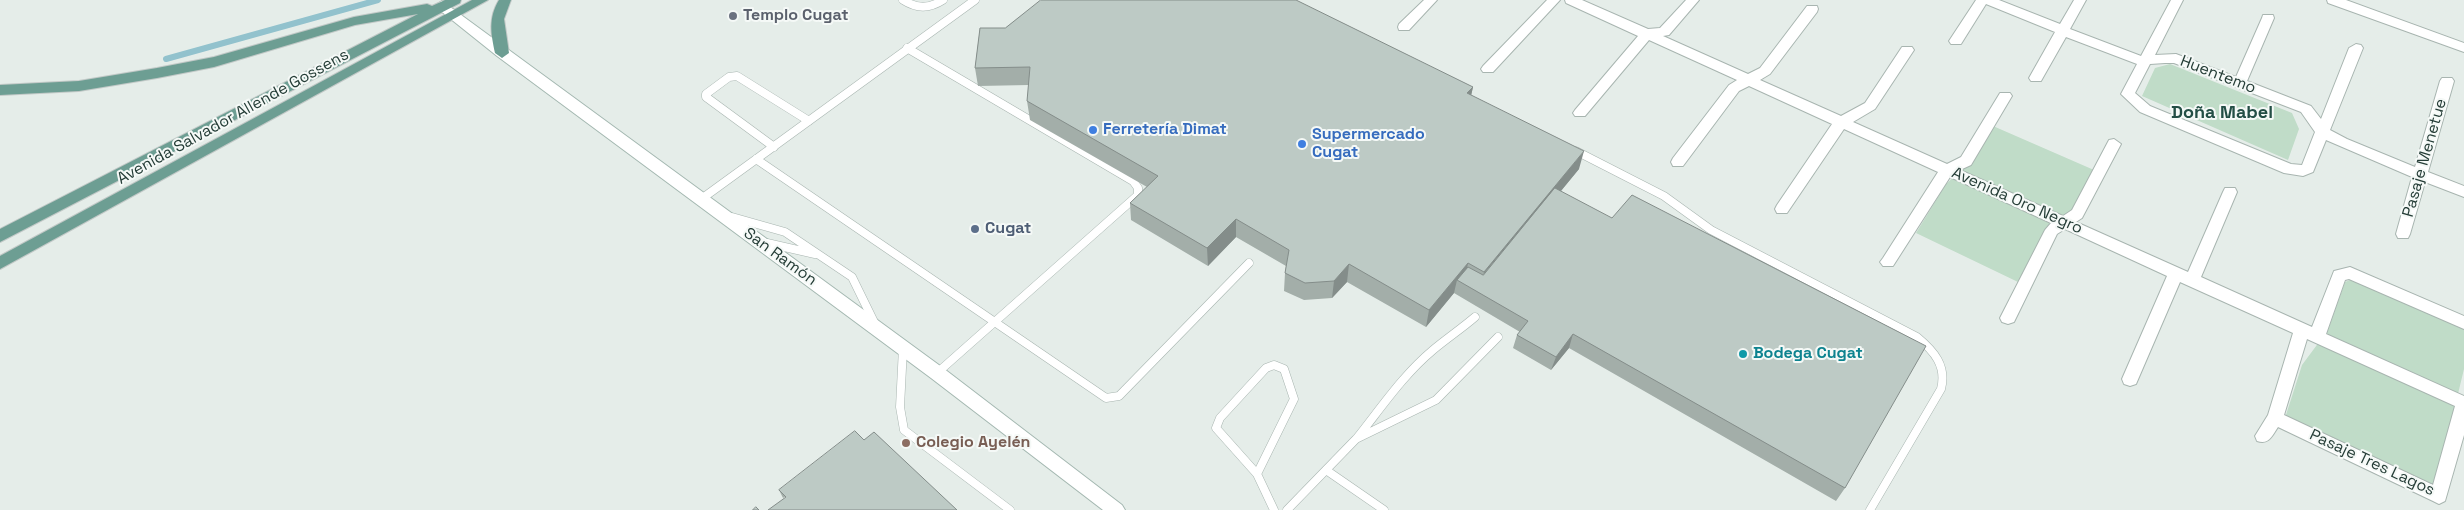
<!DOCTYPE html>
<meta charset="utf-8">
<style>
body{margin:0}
canvas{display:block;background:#e5ede9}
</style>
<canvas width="2464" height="510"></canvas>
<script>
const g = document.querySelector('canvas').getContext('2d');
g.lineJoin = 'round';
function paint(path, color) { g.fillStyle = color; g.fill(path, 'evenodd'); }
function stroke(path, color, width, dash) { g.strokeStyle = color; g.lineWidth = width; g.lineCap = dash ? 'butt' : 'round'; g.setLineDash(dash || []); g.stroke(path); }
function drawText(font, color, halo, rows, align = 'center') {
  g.font = font + ' "Space Grotesk",sans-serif'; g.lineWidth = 4; g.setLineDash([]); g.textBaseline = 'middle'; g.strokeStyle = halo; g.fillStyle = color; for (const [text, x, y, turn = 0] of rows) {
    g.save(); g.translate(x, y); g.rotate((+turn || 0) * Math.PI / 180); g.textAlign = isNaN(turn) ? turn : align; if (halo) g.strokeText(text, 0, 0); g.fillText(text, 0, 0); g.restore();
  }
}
paint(new Path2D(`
 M2170 64 2292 113 2299 129 2288 160 2142 96 2155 68Z
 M1993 126 2094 170 2073 210 2047 227 2018 282 1916 233 1946 184 1969 163Z
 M2350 280H2356L2464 327V369L2435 489 2285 418 2302 365 2328 330 2345 282Z`), '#c0dcc8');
stroke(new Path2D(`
 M166 59 378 0`), '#92c2cd', 6);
const lane = new Path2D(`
 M903 0C917 9 929 9 943 0
 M907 48 1133 181 1138 188V195L937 373
 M774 147 706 97V94L729 77 737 76 809 121
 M1576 151 1664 196 1711 230 1917 337C1934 351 1947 366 1941 389L1870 510
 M756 159 1106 398 1119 396 1249 263
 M700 200 975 0
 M732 217 785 232 852 277 875 324
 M767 243 815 254
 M903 348 900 407 904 430 1010 510
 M1274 365 1284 369 1294 399 1257 474 1216 428 1220 418 1266 368Z
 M1357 438C1381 408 1403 375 1433 350 1446 339 1461 329 1475 317
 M1326 470 1384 510
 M1257 474 1274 510
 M1287 510 1356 439 1436 400 1498 337`);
const street = new Path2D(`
 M1424 0H1437L1409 30H1399L1398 27 1399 24Z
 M1547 0H1560L1493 72H1483L1481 69 1483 66Z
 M1565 0H1582L1648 29 1660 28 1686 0H1699L1669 35 1663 36 1748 74 1760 68 1807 6H1817L1818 9 1817 12 1770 74 1760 80 1841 116 1865 103 1902 47H1912L1914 50 1875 109 1853 122 1947 164 1961 157 2000 93H2010L2012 96 1971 165 1960 170 2063 216 2072 210 2109 140 2114 139 2121 144 2082 218 2076 222 2188 272 2223 192 2225 188H2235L2237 192 2201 277 2312 327 2334 271 2350 267 2464 316V329L2349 279 2345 280 2326 334 2464 396V435L2445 501 2439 504 2433 501 2278 427C2272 436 2269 445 2257 441L2255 436 2268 415 2293 333 2180 282 2136 384 2130 386 2124 384 2122 379 2167 276 2065 229 2057 234 2014 322 2008 324 2002 322 2000 318 2045 230 2051 223 1950 177 1893 266H1883L1880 262 1883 258 1938 172 1844 129 1787 213H1777L1775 209 1777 205 1832 124 1749 86 1739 91 1683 166H1673L1671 162 1673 158 1729 85 1737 80 1649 40 1585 116H1575L1573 113 1575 110 1638 36 1566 3ZM2307 339 2455 406 2433 485 2284 415Z
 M1976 0H1999L2060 24 2074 0H2086L2070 29 2141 56 2171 0H2183L2155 55 2176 54 2236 77 2262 18 2263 15H2273L2274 18 2247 81 2311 106 2321 119 2349 48 2356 44 2361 45 2363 48 2330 130 2347 139 2415 167 2440 81 2442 78H2452L2454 81 2428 172 2464 186V197L2425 182 2410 234 2408 238H2398L2396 234 2412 177 2326 140 2313 172 2303 176 2284 173 2140 112 2121 94 2137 64 2066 37 2041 81H2031L2029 78 2055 32 1986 4 1961 44H1951L1949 41ZM2165 63H2174L2301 112 2315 132 2302 165 2291 164 2150 106 2135 93 2150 64Z
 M2327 0H2346L2464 43V52L2328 3Z`);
const secondary = new Path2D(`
 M442 1 943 368 1122 505 1125 510H1103L931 378 497 56 437 8 436 5Z`);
const primary = new Path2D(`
 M445 0H461L460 3 0 242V229L418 14 355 25 214 67 157 78 79 91 0 95V85L79 81 157 68 214 57 354 17 427 4 432 6Z
 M472 0H488L0 269V256Z
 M499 0H511L504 19 509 53 502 58 495 53C491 34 488 18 499 0Z`);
stroke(lane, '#a8b5b0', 9);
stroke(street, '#a8b5b0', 2);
stroke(secondary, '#a4b8b1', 2);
stroke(primary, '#c2c9c7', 2);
stroke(lane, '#fff', 8);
paint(street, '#fff');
paint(secondary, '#fff');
paint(primary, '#6d9e93');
paint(new Path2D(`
 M980 28 1473 87 1471 95 1579 169 1561 191 1845 488 1836 501 1569 348 1551 370 1513 348 1517 335 1520 332 1454 293 1426 327 1347 282 1332 298 1304 300 1284 291 1285 273 1286 266 1236 237 1208 266 1131 220 1130 203 1147 187 1030 120 1027 101 1029 85 978 86 975 68Z
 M864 440 783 498 779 490Z`), '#a3aea9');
paint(new Path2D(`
 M1473 87 1469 105 1467 93Z
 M1584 151 1579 169 1480 289 1484 272Z
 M1236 219V237L1208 266 1207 248Z
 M1468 263 1465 281 1457 280 1454 293 1426 327 1429 310Z
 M1349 264 1347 282 1332 298 1334 281Z
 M1573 334 1569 348 1551 370 1556 357Z`), '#848d8a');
const building = new Path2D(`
 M1041 0H1296L1473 87 1467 93 1584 151 1484 272 1468 263 1429 310 1349 264 1334 281 1305 283 1285 273 1289 250 1236 219 1207 248 1130 203 1158 176 1027 101 1030 67 975 68 980 28H1005Z
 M1555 188 1612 218 1632 195 1926 346 1845 488 1573 334 1556 357 1517 335 1528 321 1457 280 1468 267 1483 275Z
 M855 431 864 440 874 432 957 510H768L786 497 779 490Z
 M756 507 759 510H753Z`);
paint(building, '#bdcac5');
stroke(building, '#848d8a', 1);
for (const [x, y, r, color] of [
 [733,16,5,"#6b7280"],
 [1093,130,5,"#3f7fe0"],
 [1302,144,5,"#3f7fe0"],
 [975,229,5,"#5c6f8a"],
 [1743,354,5,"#0f9aa8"],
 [906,443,5,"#8d6e63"]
]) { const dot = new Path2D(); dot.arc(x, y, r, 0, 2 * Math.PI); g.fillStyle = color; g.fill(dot); stroke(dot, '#f5f9f7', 2); }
drawText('bold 16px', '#5b616d', '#f5f9f7', [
 ["Templo Cugat",743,16]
], 'left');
drawText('16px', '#253d37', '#f5f9f7', [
 ["Huentemo",2218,75,21],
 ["Avenida Salvador Allende Gossens",233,117,-29],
 ["Pasaje Menetue",2425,158,-74],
 ["Avenida Oro Negro",2017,201,24],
 ["San Ramón",780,257,36],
 ["Pasaje Tres Lagos",2372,463,25]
]);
drawText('bold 16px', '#366cbe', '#f5f9f7', [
 ["Ferretería Dimat",1103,130],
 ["Supermercado",1312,135],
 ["Cugat",1312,153]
], 'left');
drawText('bold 16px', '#4e5e75', '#f5f9f7', [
 ["Cugat",985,229]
], 'left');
drawText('bold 16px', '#0d838f', '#f5f9f7', [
 ["Bodega Cugat",1753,354]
], 'left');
drawText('bold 16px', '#785e54', '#f5f9f7', [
 ["Colegio Ayelén",916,443]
], 'left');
drawText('bold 18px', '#234e45', '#f5f9f7', [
 ["Doña Mabel",2222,113]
]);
</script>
